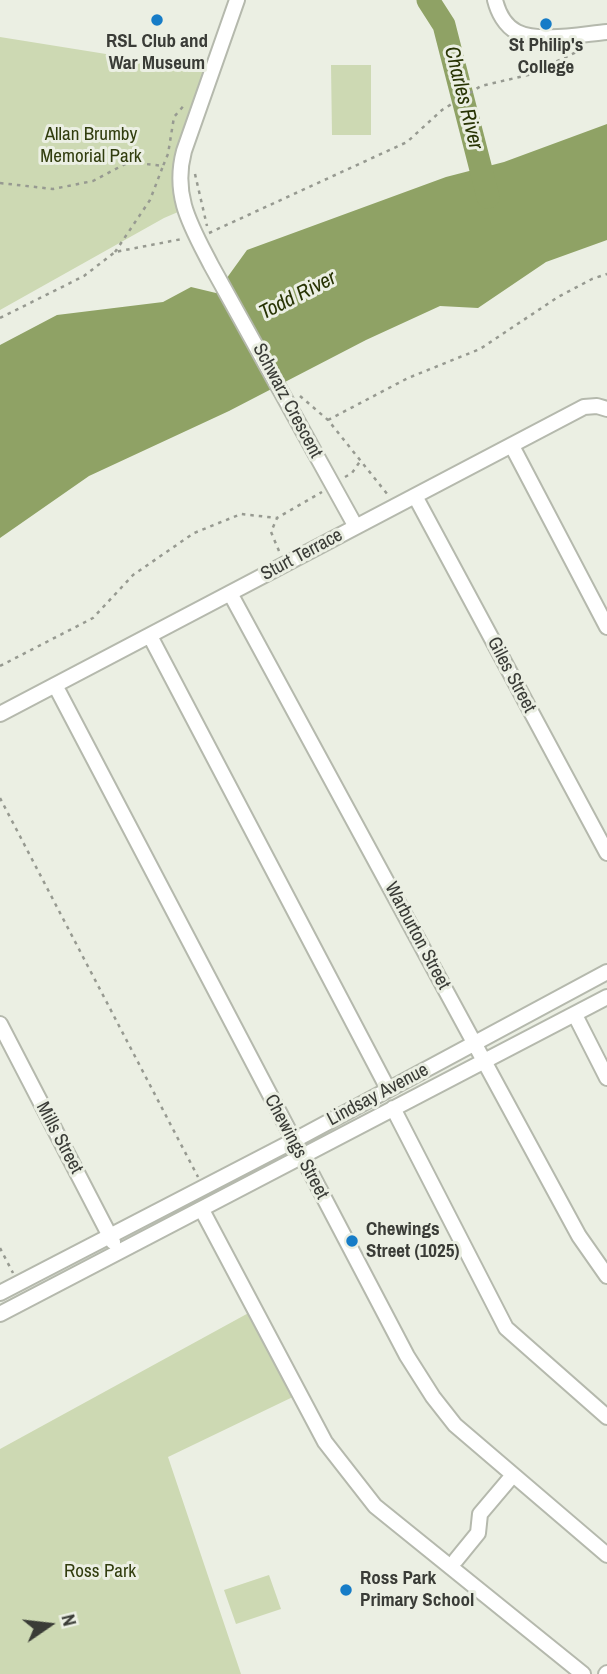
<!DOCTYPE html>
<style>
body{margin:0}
#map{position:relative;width:607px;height:1674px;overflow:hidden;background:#ebefe3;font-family:"Archivo Narrow",sans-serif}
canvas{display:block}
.north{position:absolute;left:14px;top:1590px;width:70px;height:70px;-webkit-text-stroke:5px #ebefe3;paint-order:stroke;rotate:76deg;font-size:19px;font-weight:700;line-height:28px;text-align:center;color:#3a3c37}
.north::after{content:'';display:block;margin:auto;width:24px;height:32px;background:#3a3c37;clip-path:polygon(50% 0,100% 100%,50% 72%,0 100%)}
</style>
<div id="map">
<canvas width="607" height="1674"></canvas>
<div class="north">N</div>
</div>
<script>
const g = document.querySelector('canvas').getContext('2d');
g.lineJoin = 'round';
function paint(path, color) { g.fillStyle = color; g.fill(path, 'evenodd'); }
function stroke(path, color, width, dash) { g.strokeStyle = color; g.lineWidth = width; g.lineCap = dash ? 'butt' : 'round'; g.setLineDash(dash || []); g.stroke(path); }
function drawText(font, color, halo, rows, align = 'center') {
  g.font = font + ' "Archivo Narrow",sans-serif'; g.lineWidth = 6; g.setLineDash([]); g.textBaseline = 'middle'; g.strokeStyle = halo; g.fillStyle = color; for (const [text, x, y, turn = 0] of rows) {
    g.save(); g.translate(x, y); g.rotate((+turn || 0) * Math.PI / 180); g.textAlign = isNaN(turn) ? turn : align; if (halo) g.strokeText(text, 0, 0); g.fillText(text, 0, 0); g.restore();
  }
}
paint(new Path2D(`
 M0 37 212 71 184 151 185 209 164 218 0 310Z
 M331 65H371V135H332Z
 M254 1310 299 1394 168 1457 241 1674H0V1449Z
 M269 1575 281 1609 236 1624 224 1590Z`), '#cdd9b3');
paint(new Path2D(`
 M607 124V240L546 262 478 308 440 306 366 340 229 411 89 476 0 538V345L57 315 163 302 191 287 216 293 247 250 446 177 504 162Z`), '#8fa265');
stroke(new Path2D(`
 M428 0 444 25 488 197`), '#8fa265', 23);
const minor = new Path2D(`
 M237 0 184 151C172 196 191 226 211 265L356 527
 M495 0C498 12 505 26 517 32 539 43 583 34 607 32
 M512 446 607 627
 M415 496 607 853
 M230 593 579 1236 607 1276
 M150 636 388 1089
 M55 685 407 1356 433 1397 455 1425 607 1555
 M0 714 584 407 597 406 607 409
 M575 1015 607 1078
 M0 1024 113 1242
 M393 1108 506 1328 607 1417
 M202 1210 325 1442 375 1506 583 1674
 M0 1293 293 1141 607 972
 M0 1314 607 997
 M456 1560 478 1533 480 1514 513 1475
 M606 1674 607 1673`);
stroke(minor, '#b5b9ad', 18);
stroke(new Path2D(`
 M195 174 207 226
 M0 183 53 189 93 181 129 162 163 166 168 154 174 117 186 103
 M209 233 407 142 442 110 481 86 528 75 583 49
 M115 252 150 200 163 166
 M0 318 84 276 115 252 182 239
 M300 396 328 420 388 495
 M328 420 408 378 480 349 558 297 592 279 607 274
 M345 477 352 473 361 460
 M279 551 271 532 277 518 322 492
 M0 666 93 618 133 575 194 533 241 514 277 518
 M0 798 198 1177
 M0 1248 13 1273`), '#979a91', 2.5, [3.5, 5]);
stroke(minor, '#fff', 14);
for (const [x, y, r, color] of [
 [157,20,7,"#167cc7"],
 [546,24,7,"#167cc7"],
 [352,1241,7,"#167cc7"],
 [346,1590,7,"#167cc7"]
]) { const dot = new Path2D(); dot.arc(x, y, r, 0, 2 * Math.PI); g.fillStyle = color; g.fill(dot); stroke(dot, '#ebefe3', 2.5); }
drawText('bold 19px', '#3a3c37', '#ebefe3', [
 ["RSL Club and",157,42],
 ["War Museum",157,64],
 ["St Philip's",546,46],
 ["College",546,68],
 ["Chewings",366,1230,"left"],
 ["Street (1025)",366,1252,"left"],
 ["Ross Park",360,1579,"left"],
 ["Primary School",360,1601,"left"]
]);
drawText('19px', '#313d0e', '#ebefe3', [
 ["Allan Brumby",91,135],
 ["Memorial Park",91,157],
 ["Ross Park",100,1572]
]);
drawText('19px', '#3a3c37', '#ebefe3', [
 ["Schwarz Crescent",287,401,62],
 ["Sturt Terrace",302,555,-28],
 ["Giles Street",511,675,62],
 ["Warburton Street",417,936,62],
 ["Lindsay Avenue",378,1095,-28],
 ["Mills Street",59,1138,62],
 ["Chewings Street",296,1147,62]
]);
drawText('italic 21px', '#283404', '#ebefe3', [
 ["Charles River",463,98,76],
 ["Todd River",298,296,-27]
]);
</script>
